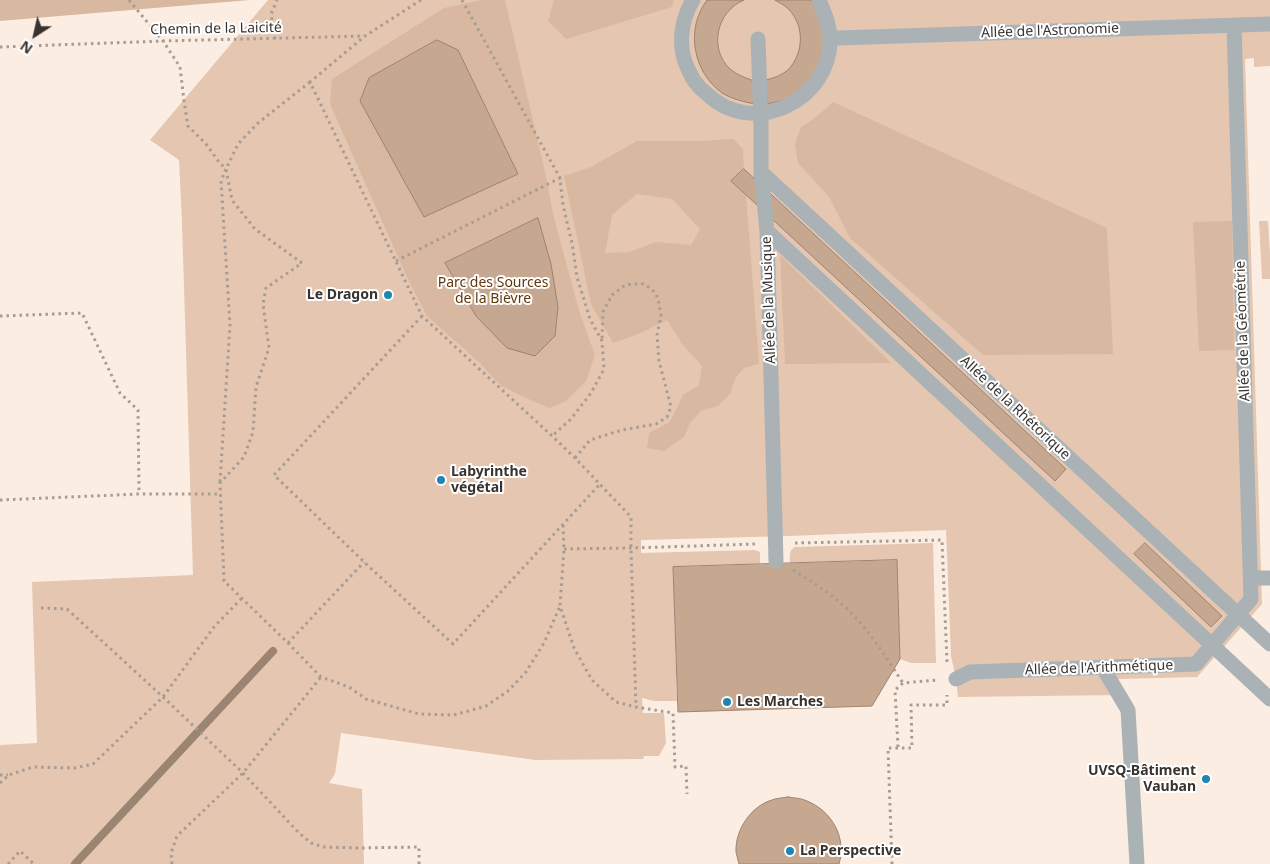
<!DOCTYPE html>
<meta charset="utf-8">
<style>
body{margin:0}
#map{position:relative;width:1270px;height:864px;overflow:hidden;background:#fcede2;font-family:"Noto Sans",sans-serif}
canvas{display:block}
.north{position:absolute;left:10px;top:10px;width:50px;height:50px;-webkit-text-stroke:4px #fff;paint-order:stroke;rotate:215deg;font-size:14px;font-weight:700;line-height:20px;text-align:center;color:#39332f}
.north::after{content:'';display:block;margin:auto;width:18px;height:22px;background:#39332f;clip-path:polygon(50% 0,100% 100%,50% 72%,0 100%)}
</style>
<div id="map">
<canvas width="1270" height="864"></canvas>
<div class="north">N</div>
</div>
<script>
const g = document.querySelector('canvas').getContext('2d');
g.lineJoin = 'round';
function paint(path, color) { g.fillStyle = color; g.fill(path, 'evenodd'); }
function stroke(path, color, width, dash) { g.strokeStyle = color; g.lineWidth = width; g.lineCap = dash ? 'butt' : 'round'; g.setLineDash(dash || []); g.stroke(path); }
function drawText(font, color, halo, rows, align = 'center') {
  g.font = font + ' "Noto Sans",sans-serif'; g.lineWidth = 4; g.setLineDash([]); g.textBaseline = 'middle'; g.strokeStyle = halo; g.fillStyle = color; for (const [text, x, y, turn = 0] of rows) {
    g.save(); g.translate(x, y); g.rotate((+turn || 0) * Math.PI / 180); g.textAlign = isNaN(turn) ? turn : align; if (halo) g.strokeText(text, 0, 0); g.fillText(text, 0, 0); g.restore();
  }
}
paint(new Path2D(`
 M268 0H1270V66L1254 67V58L1245 59 1262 604 1197 677 1118 679 1121 695 958 697 956 679 951 656 946 530 789 536 641 540V553L755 550 760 552V564L673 567 677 701H654L642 698 643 713H664L666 743 659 756H644L643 759 535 760 341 733 335 774 329 783 362 789 364 864H0V745L37 743 32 582 193 575 182 223 179 160 150 140Z
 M1259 221H1268L1270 254V279H1262Z
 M933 543 936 663H911L900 659 897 560 790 563C790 557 788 551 795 547Z`), '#e5c6b0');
paint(new Path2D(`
 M0 0H250L0 21Z
 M482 0H505L545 172 553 213 562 248 580 314 595 355 586 381 566 401 550 408 526 398 500 385 480 363 427 316 406 275 330 104 332 79 444 8Z
 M554 0H674L672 7 566 39 548 21Z
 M833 102 1107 228 1113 354 983 355 850 238 829 197 798 163 795 144 801 127 815 118Z
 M733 139 743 149 744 169 731 181 746 195 759 364 744 368 736 377 730 394 718 406 701 411 690 423 684 437 664 451 647 448 649 433 670 422 683 395 699 385 702 366 683 345 667 320 641 333 613 343 591 304 564 176 591 167 637 141H702ZM637 194 672 199 700 229 691 245 656 242 629 252 605 253 612 215Z
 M1232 221 1234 350 1199 351 1193 222Z
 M780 255 891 363 785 364Z`), '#d8b8a0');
const water = new Path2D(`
 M707 0H744C717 11 708 48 730 69 737 75 746 78 754 81L755 104C744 102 732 99 722 93 693 72 685 29 707 0Z
 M775 0H811C816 6 818 13 820 21 821 26 824 31 824 36 827 59 809 86 790 97 783 101 775 102 767 104L766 80C774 78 782 75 788 70 805 52 805 22 785 6 782 4 778 2 775 0Z
 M437 40 458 50 518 174 424 217 360 101 369 78Z
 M744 169 1066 469 1055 481 731 181Z
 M538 218 551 264 558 307 555 336 535 356 507 348 476 316 445 263Z
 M1145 543 1222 616 1211 627 1134 554Z
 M897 560 900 659 872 706 678 712 673 567Z
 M788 797C794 798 801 798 807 801 832 811 847 838 839 864H739C738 860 737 856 736 852 735 830 751 806 772 800 777 798 783 798 788 797Z`);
paint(water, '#c6a78f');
stroke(water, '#9c8472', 1);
stroke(new Path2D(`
 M75 864 273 651`), '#9c8472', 8);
stroke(new Path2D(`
 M129 0 163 41 180 67 184 101 188 126 206 144 219 162 226 169 221 181 230 325 220 482
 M421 0 365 36 310 82 422 316 552 436 575 458 631 517V548L636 707
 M462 0 560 178 563 205 572 243 577 277 590 319 602 341 604 369 591 393 571 419 552 436
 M275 39 271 14 277 0
 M0 47 163 41 364 36
 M310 82 258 123 238 144 226 169 232 200 255 229 302 263 266 288 263 304 269 348 256 387 253 432 244 457 220 483 224 581 288 643 321 677 349 687 366 699 419 714 454 715 486 706 508 691 526 672 544 643 560 606
 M396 261 560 178
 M0 316 82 313 120 393 138 410 139 494
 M422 316 274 475 364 562 453 644 600 484
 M575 458 590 440 622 430 656 424 667 417 671 407 659 361 657 335 661 316 658 298 652 289 643 284H631L624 286 612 295 603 312 602 340
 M0 500 139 494H220
 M563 525 564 549 560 606 574 648 592 680 616 702 636 707 673 713 675 767 686 766 687 794
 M795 543 942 540 947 662
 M564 549 631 548 756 544
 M793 570C811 581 828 592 844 606 868 628 885 656 903 683
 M41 608 67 609 163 697 243 773 298 832 311 843 324 847 358 848 419 847V864
 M288 643 364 562
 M898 747 895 690 903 683 937 680
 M0 775H8
 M0 783 9 775 33 767 75 768 93 764 163 697 214 627 242 598
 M8 864 20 851 34 864
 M172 864 171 853 177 836 243 773 321 677
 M892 864 888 748H912L911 705H947V695`), '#a79c94', 3, [2.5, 4]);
stroke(new Path2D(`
 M693 0C681 20 677 47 688 69 690 73 692 78 695 82 698 86 702 90 706 93 752 139 833 101 830 36 829 23 824 12 819 0
 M830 37 838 38 1270 24
 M758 39 761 123V172L767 231 776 561
 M761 172 1270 644
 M767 231 1270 699
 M1251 578H1270
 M1103 668 1128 710 1137 864
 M956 679 970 672 1196 664 1251 599 1234 25`), '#aab2b6', 15);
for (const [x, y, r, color] of [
 [388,295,5,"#1f86af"],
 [441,480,5,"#1f86af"],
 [727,702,5,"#1f86af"],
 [1206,779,5,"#1f86af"],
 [790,851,5,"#1f86af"]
]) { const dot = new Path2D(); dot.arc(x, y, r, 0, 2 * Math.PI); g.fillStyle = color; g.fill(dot); stroke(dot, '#fff', 2); }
drawText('14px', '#39332f', '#fff', [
 ["Chemin de la Laicité",216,29,-1],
 ["Allée de l'Astronomie",1050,31,-2],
 ["Allée de la Musique",769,300,-92],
 ["Allée de la Géométrie",1243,331,-92],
 ["Allée de la Rhétorique",1015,408,43],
 ["Allée de l'Arithmétique",1099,668,-2]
]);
drawText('14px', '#60360e', '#fff', [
 ["Parc des Sources",493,283],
 ["de la Bièvre",493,299]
]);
drawText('bold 14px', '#39332f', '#fff', [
 ["Le Dragon",378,295,"right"],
 ["Labyrinthe",451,472],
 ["végétal",451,488],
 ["Les Marches",737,702],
 ["UVSQ-Bâtiment",1196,771,"right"],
 ["Vauban",1196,787,"right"],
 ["La Perspective",800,851]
], 'left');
</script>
